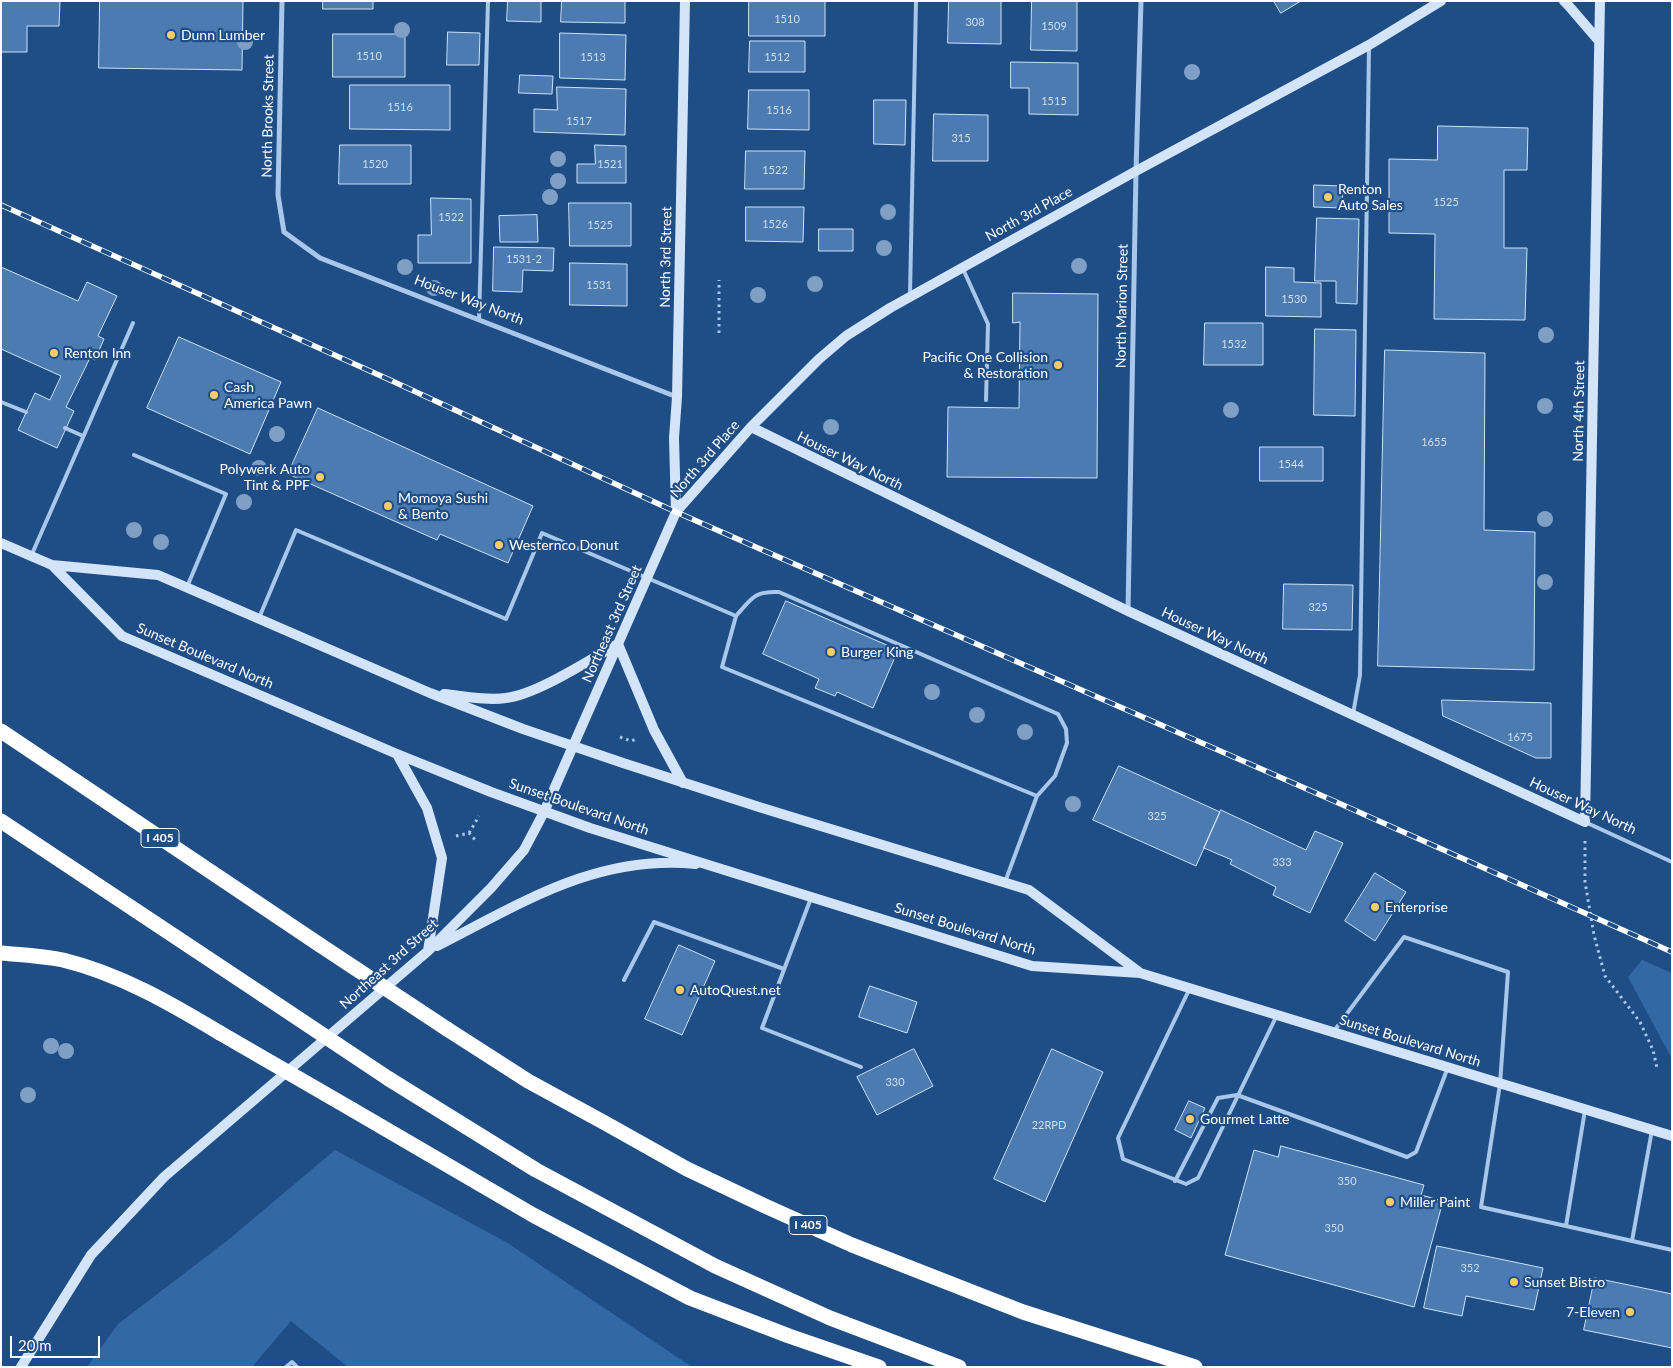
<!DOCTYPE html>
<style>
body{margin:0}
#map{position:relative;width:1673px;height:1368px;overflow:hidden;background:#1f4e87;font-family:Lato,sans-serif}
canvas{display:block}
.frame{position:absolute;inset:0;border:2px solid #fff;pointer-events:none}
.scale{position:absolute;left:10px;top:1336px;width:90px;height:22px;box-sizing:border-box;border:2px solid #fff;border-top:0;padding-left:6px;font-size:15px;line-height:18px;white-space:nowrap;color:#fff;-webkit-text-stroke:4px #1f4e87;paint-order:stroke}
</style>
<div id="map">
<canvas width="1673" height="1368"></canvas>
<div class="frame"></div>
<div class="scale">20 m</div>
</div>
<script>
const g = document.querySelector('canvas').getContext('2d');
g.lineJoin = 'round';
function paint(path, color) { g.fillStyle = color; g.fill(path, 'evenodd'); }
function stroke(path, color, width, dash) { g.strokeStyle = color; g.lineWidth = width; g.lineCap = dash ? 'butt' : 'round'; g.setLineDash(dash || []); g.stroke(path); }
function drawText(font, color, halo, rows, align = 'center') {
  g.font = font + ' Lato,sans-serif'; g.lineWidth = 4.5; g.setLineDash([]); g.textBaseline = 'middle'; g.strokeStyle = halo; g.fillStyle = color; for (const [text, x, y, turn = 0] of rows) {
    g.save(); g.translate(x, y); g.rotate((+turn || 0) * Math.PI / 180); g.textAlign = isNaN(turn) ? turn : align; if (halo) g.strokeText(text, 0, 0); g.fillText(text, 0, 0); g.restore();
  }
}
paint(new Path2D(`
 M1642 960 1672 973V1059L1628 977Z
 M335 1150 506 1242 692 1367H348L291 1321 252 1367H87L118 1324 228 1240Z`), '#3268a4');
const building = new Path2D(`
 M1 1H60L59 26H27V52H1Z
 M100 1H243L242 70 99 68Z
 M323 1H373V9H323Z
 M508 1H541V22L507 21Z
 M562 1H625V23L561 22Z
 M749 1H825V36H749Z
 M949 1H1001V44L948 43Z
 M1032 1H1077V51L1031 50Z
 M1274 1H1301L1281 13Z
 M448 32 480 33 479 65H447Z
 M560 33 626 35 625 80 560 78Z
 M333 34H405V77H333Z
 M750 41H805V72H749Z
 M1011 62 1078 63V115L1029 114V88H1011Z
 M520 75 553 76 552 94 519 93Z
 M350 85H450V130L350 129Z
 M557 87 626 89 625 135 534 132V109L557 110Z
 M749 90H809V130L748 129Z
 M874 100H906L905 145 874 144Z
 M934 114 988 115V161H933Z
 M1438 126 1528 128 1527 170H1504V248H1527L1525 320 1434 319 1435 234 1389 233V159L1437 160Z
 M340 145H411V184H339Z
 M595 145 626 146V183H577V164H595Z
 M746 151H805L804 189H745Z
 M1314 185 1343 186 1342 208 1314 207Z
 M431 198 471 199V263H418V235H431Z
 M569 203H631V246H570Z
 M746 207H804L803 242 746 241Z
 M537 215 538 242H500L499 216Z
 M1317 218 1359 219 1357 304 1336 303V281H1315Z
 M819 229H853V251H819Z
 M494 247 554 248 553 271 523 270 522 292 493 291Z
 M570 263 627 264V306L570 305Z
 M1 267 78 301 87 282 117 296 98 336 104 339 95 360 90 358 66 407 74 411 57 448 18 430 35 393 50 400 61 376 1 349Z
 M1266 267 1294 268V282L1321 283V317L1266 316Z
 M1013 293 1098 294 1097 478 947 477 948 407 1019 408 1020 322 1013 323Z
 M1205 323H1263V365H1204Z
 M1315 329 1356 330 1355 416 1314 415Z
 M179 337 281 382 250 454 147 408Z
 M1385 350 1485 353 1484 530 1535 532 1534 670 1378 666Z
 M318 408 533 506 508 563 440 534 437 540 288 474Z
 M1260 447H1323V481H1260Z
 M1284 584 1353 585 1352 630 1283 629Z
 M786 601 898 650 873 708 837 692 835 696 815 688 819 679 763 654Z
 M1442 700 1551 703V758H1536L1443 716Z
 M1119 766 1220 812 1196 866 1093 820Z
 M1221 810 1306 850 1315 831 1343 843 1310 913 1273 895 1276 887 1230 864 1232 860 1204 848Z
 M1375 873 1406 892 1375 941 1345 921Z
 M679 945 715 961 682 1035 645 1019Z
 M870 986 917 1002 907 1033 859 1017Z
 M914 1049 933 1086 877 1115 857 1077Z
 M1052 1049 1103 1072 1045 1202 994 1179Z
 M1189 1101 1205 1108 1191 1138 1175 1130Z
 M1281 1146 1424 1185 1421 1195 1443 1201 1414 1307 1225 1255 1254 1150 1278 1157Z
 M1437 1246 1543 1268 1534 1310 1466 1296 1462 1316 1424 1308Z
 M1595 1278 1672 1294V1348L1584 1330Z`);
paint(building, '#4b7bb1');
stroke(building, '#cde1f8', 1);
stroke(new Path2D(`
 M719 333V280
 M620 737 631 741 636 739
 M469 833 479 816
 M456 836 469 833 477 842
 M1585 841V882L1594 935 1605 976 1640 1022 1653 1050 1657 1068`), '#a8c7ea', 3, [2.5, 4]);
stroke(new Path2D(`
 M963 269 988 324 986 400
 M910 294 916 1
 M479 319 488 1
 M1 402 26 412
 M65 428 83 436
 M134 455 226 494 187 587
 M32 554 133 323
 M736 616C752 598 754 591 779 592L1058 714 1066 729 1067 743 1055 776 1037 796
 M259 618 296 530 506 619 542 533 736 616 722 667 1037 796 1005 882
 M1353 714 1360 675 1369 47
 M1585 822 1672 862
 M811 898 762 1028 861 1067
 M624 980 654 922 784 969
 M1189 990 1118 1138 1123 1159 1186 1184 1198 1178 1277 1015
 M1334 1031 1404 937 1508 972 1500 1084 1481 1207 1566 1226
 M1585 1110 1566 1226 1672 1250
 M1175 1181 1218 1098 1237 1095 1407 1157 1416 1152 1448 1067
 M1632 1241 1652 1130
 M286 1367 292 1362 297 1367`), '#a8c7ea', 4);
stroke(new Path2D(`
 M282 1 278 195 284 232 320 258 677 397
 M1128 611 1136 171 1141 1`), '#a8c7ea', 5);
stroke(new Path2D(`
 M1564 1 1568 5 1599 41
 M751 427 1128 611 1585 822 1600 1
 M676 512 674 438 677 397 685 1
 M1 543 52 565 158 575 430 693 523 729 623 763 759 807 1029 890 1139 972
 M52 565 122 636 397 754 491 792 590 828 1032 966 1140 973 1672 1136
 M618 644 654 730 683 783
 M444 694C464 696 486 701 506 698 538 694 589 660 618 644
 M397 754 427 808 442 858 428 951
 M437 946C522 903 597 854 696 864
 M21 1367 91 1255 164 1177 428 951 491 888 524 850 544 812 676 512 751 427 819 359 846 336 890 308 1136 171 1369 45 1441 1`), '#d3e4f8', 10);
stroke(new Path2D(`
 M1 731 320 945
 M1 821 263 995
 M1 953C22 955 42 956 63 960 120 974 170 1003 220 1033
 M447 1029 528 1081 605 1123 687 1169 765 1206 852 1245 1023 1312 1195 1367
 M389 1079 536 1170 715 1266 830 1318 959 1367
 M353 1110 533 1215 690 1298 789 1336 879 1367`), '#fff', 15);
const rail = new Path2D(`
 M1 205 390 380 676 512 1325 797 1672 952`);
stroke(rail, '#fff', 5.5);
stroke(rail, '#1f4e87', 4, [11]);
stroke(new Path2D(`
 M320 945 447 1029
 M263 995 389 1079
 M220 1033 353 1110`), '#fff', 15);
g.fillStyle = '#7f9fc5';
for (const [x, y] of [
 [402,30],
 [245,42],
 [1192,72],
 [558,159],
 [558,181],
 [550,197],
 [888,212],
 [884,248],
 [1079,266],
 [405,267],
 [815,284],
 [434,288],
 [758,295],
 [1546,335],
 [1545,406],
 [1231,410],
 [831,427],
 [277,434],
 [259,468],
 [244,502],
 [1545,519],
 [134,530],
 [161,542],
 [1545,582],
 [932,692],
 [977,715],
 [1025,732],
 [1073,804],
 [51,1046],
 [66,1051],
 [28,1095]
]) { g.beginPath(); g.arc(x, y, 8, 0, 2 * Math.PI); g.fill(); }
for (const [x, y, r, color] of [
 [171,35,5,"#f9cc67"],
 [1328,197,5,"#f9cc67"],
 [54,353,5,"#f9cc67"],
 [1058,365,5,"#f9cc67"],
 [214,395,5,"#f9cc67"],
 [320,477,5,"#f9cc67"],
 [388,506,5,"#f9cc67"],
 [499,545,5,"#f9cc67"],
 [831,652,5,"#f9cc67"],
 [1375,907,5,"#f9cc67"],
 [680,990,5,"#f9cc67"],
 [1190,1119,5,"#f9cc67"],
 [1390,1202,5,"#f9cc67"],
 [1514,1282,5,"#f9cc67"],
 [1630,1312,5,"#f9cc67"]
]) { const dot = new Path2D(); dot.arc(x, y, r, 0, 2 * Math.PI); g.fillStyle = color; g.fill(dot); stroke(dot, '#1f4e87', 2); }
drawText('11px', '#d2deec', null, [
 ["1510",787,19],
 ["308",975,22],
 ["1509",1054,26],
 ["1510",369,56],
 ["1513",593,57],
 ["1512",777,57],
 ["1515",1054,101],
 ["1516",400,107],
 ["1516",779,110],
 ["1517",579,121],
 ["315",961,138],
 ["1520",375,164],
 ["1521",610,164],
 ["1522",775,170],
 ["1525",1446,202],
 ["1522",451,217],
 ["1526",775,224],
 ["1525",600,225],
 ["1531-2",524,259],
 ["1531",599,285],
 ["1530",1294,299],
 ["1532",1234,344],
 ["1655",1434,442],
 ["1544",1291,464],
 ["325",1318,607],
 ["1675",1520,737],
 ["325",1157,816],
 ["333",1282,862],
 ["330",895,1082],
 ["22RPD",1049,1125],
 ["350",1347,1181],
 ["350",1334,1228],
 ["352",1470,1268]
]);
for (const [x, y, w] of [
 [160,838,38],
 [808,1225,38]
]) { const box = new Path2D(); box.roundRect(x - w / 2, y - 9.5, w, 19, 4); g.fillStyle = '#1f4e87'; g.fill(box); stroke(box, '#fff', 1); }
drawText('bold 12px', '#fff', null, [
 ["I 405",160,838],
 ["I 405",808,1225]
]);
drawText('14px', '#fff', '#1f4e87', [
 ["Dunn Lumber",181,35],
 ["Renton",1338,189],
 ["Auto Sales",1338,205],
 ["Renton Inn",64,353],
 ["Pacific One Collision",1048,357,"right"],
 ["& Restoration",1048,373,"right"],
 ["Cash",224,387],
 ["America Pawn",224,403],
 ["Polywerk Auto",310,469,"right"],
 ["Tint & PPF",310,485,"right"],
 ["Momoya Sushi",398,498],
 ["& Bento",398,514],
 ["Westernco Donut",509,545],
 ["Burger King",841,652],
 ["Enterprise",1385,907],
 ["AutoQuest.net",690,990],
 ["Gourmet Latte",1200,1119],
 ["Miller Paint",1400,1202],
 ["Sunset Bistro",1524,1282],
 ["7-Eleven",1620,1312,"right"]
], 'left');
drawText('14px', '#fff', '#1f4e87', [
 ["North Brooks Street",268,116,-89],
 ["North 3rd Place",1029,214,-29],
 ["North 3rd Street",666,257,-89],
 ["Houser Way North",469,300,21],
 ["North Marion Street",1122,306,-89],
 ["North 4th Street",1579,411,-89],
 ["North 3rd Place",705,459,-49],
 ["Houser Way North",850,461,26],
 ["Northeast 3rd Street",612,624,-66],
 ["Houser Way North",1215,636,25],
 ["Sunset Boulevard North",205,656,23],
 ["Houser Way North",1583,806,25],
 ["Sunset Boulevard North",579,807,19],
 ["Sunset Boulevard North",965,929,17],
 ["Northeast 3rd Street",389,964,-42],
 ["Sunset Boulevard North",1410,1041,17]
]);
</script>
